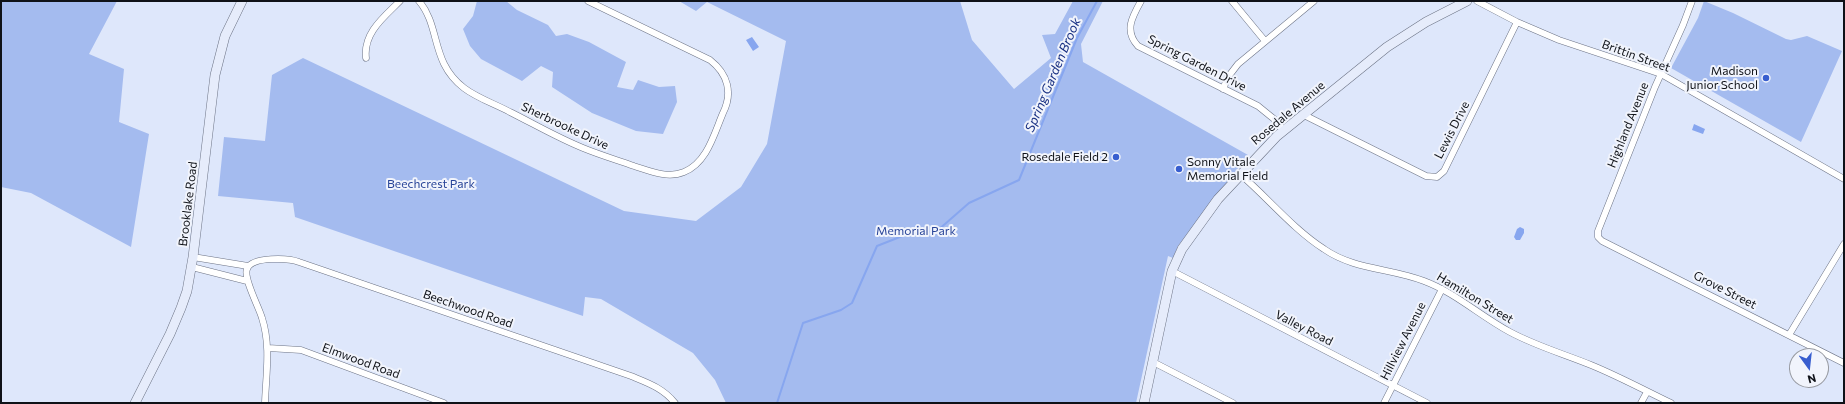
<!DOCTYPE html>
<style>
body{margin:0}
#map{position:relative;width:1845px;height:404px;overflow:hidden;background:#dee7fb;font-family:Commissioner,sans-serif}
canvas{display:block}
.frame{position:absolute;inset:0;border:2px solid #0f1218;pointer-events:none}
.north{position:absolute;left:1789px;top:348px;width:40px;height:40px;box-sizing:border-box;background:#f1f4fc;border:1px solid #979aa1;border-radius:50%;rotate:165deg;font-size:11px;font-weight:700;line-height:16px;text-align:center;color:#0f1218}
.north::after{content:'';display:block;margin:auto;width:14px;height:18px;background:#385ecf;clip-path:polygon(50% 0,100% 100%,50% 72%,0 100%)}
</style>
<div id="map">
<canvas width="1845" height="404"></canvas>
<div class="frame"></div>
<div class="north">N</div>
</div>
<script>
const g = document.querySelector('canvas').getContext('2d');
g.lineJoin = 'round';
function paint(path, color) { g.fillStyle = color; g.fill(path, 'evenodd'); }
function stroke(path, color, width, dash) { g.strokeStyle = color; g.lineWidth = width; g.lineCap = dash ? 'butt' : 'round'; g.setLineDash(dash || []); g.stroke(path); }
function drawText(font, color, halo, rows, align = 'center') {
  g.font = font + ' Commissioner,sans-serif'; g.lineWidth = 4; g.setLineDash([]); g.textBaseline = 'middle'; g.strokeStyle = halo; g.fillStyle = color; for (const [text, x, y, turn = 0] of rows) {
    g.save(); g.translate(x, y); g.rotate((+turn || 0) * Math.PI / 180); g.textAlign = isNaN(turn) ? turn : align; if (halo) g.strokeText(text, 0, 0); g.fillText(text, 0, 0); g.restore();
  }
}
paint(new Path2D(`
 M1 1H117L89 54 124 69 119 122 149 134 131 247 31 193 1 187Z
 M477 1H506L517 10 548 25 556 36 567 34 589 42 626 62 617 87 633 90 638 80 659 87 675 86 677 102 663 134 636 131 592 113 552 87 553 72 541 66 522 81 481 59 470 46 463 29 473 16Z
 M679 1H960L972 40 1014 89 1051 58 1042 35 1055 34 1073 1H1103L1081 44 1083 62 1248 155 1178 246 1173 258 1168 256 1136 403H726L715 380 693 353 601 299 585 297 583 316 295 217 293 203 218 196 224 137 265 141 272 75 303 58 624 211 696 221 741 187 767 144 786 41 707 2 696 11Z
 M1704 1 1733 13 1786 39 1791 40 1807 36 1842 51 1801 142 1671 68 1698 18Z`), '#a4bbef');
paint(new Path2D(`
 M752 37 759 47 753 51 746 40Z
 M1694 124 1705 129 1703 134 1692 130Z
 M1520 227 1524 229V233L1520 240H1516L1514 237 1517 229Z`), '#87a6ef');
stroke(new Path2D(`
 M777 403 803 323 841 310 852 303 877 246 910 233 937 231 969 203 1019 180 1077 38 1097 1`), '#87a6ef', 2);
const street = new Path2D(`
 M419 1C441 27 430 62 464 88 477 98 495 104 510 112 534 124 558 138 583 148 600 155 617 160 634 166 650 171 668 179 684 172 707 163 714 134 723 113 733 93 728 74 710 60L588 1
 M1141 1C1132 17 1124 31 1138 46L1258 106 1274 119 1284 131
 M1232 1 1265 41
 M1477 1 1517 22 1559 40 1661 74 1844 179
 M1692 1 1683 25 1655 87 1598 231V237L1602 241 1844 363
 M366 58C363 33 384 17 400 1
 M1223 89 1228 77 1238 64 1314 1
 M1304 115 1426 176 1437 177 1444 171 1517 22
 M1240 174C1268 198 1293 229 1324 249 1354 270 1391 268 1424 281 1456 293 1480 316 1510 332 1536 346 1564 354 1591 365 1618 376 1644 390 1671 403
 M193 257 248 266
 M192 267 247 281
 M1172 271 1427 403
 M1789 335 1844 244
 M268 348 301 350 444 403
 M1153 362 1233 403
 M265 403C266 374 271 346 262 318 259 307 243 278 247 269 252 256 289 258 299 262L631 376C648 383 663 388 675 403
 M1384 403 1442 289
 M1641 403 1647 392`);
const secondary = new Path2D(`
 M135 403 170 334 181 308 187 291 193 257 215 75 225 36 242 1
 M1144 403 1172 271 1182 249 1218 199 1277 136 1387 47 1426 22 1467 1`);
stroke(street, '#6c7385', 7);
stroke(secondary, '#6c7385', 10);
stroke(street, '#fff', 6);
stroke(secondary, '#e6ecfb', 9);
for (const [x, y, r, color] of [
 [1766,78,4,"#385ecf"],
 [1116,157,4,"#385ecf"],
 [1179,169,4,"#385ecf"]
]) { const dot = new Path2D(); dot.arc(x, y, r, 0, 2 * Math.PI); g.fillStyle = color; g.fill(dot); stroke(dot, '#f1f4fc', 1.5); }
drawText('12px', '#0f1218', '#f1f4fc', [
 ["Brittin Street",1636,56,20],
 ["Spring Garden Drive",1197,63,27],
 ["Rosedale Avenue",1288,113,-40],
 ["Highland Avenue",1628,125,-68],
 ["Sherbrooke Drive",565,126,25],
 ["Lewis Drive",1452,130,-63],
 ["Brooklake Road",188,204,-83],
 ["Grove Street",1725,290,27],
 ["Hamilton Street",1475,298,31],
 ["Beechwood Road",468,309,19],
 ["Valley Road",1304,328,27],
 ["Hillview Avenue",1403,341,-63],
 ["Elmwood Road",361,361,20]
]);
drawText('12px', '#0f1218', '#f1f4fc', [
 ["Madison",1758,71],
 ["Junior School",1758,85],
 ["Rosedale Field 2",1108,157],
 ["Sonny Vitale",1187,162,"left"],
 ["Memorial Field",1187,176,"left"]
], 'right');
drawText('12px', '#284498', '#f1f4fc', [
 ["Beechcrest Park",431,184],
 ["Memorial Park",916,231]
]);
drawText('italic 13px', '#183083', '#f1f4fc', [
 ["Spring Garden Brook",1053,75,-67]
]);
</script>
